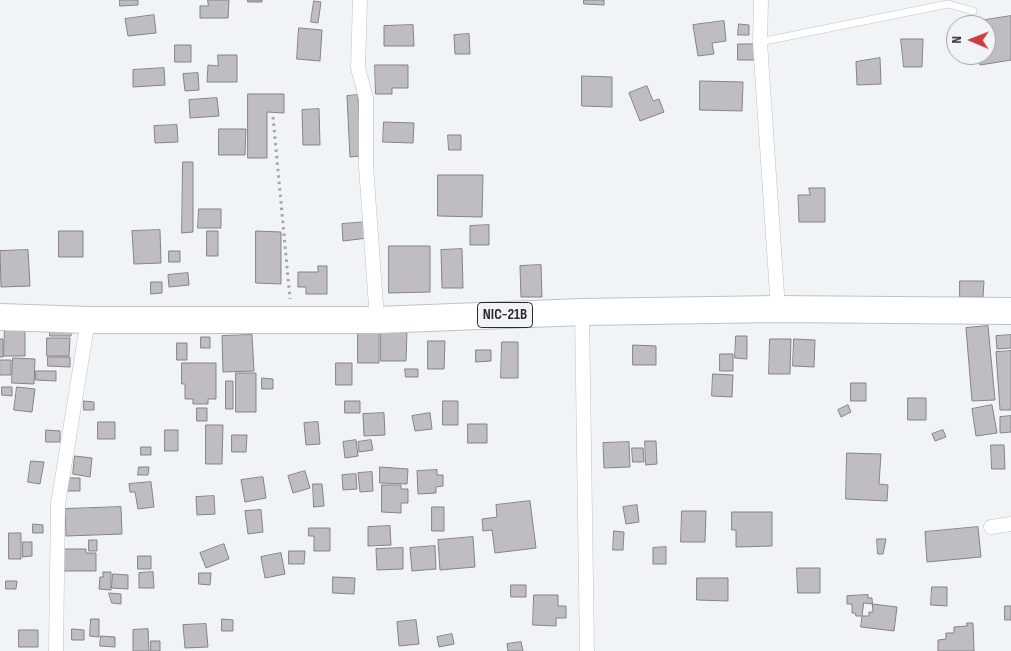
<!DOCTYPE html>
<style>
body{margin:0}
#map{position:relative;width:1011px;height:651px;overflow:hidden;background:#f1f4f7;font-family:"Sofia Sans Condensed",sans-serif}
canvas{display:block}
.north{position:absolute;left:946px;top:15px;width:50px;height:50px;box-sizing:border-box;background:#f1f4f7;border:1px solid #a1a3a5;border-radius:50%;rotate:271deg;font-size:14px;font-weight:700;line-height:20px;text-align:center;color:#28292a}
.north::after{content:'';display:block;margin:auto;width:18px;height:22px;background:#cd3e44;clip-path:polygon(50% 0,100% 100%,50% 72%,0 100%)}
</style>
<div id="map">
<canvas width="1011" height="651"></canvas>
<div class="north">N</div>
</div>
<script>
const g = document.querySelector('canvas').getContext('2d');
g.lineJoin = 'round';
function paint(path, color) { g.fillStyle = color; g.fill(path, 'evenodd'); }
function stroke(path, color, width, dash) { g.strokeStyle = color; g.lineWidth = width; g.lineCap = dash ? 'butt' : 'round'; g.setLineDash(dash || []); g.stroke(path); }
function drawText(font, color, halo, rows, align = 'center') {
  g.font = font + ' "Sofia Sans Condensed",sans-serif'; g.lineWidth = 4.5; g.setLineDash([]); g.textBaseline = 'middle'; g.strokeStyle = halo; g.fillStyle = color; for (const [text, x, y, turn = 0] of rows) {
    g.save(); g.translate(x, y); g.rotate((+turn || 0) * Math.PI / 180); g.textAlign = isNaN(turn) ? turn : align; if (halo) g.strokeText(text, 0, 0); g.fillText(text, 0, 0); g.restore();
  }
}
const building = new Path2D(`
 M120 0H138V5L120 6Z
 M208 0H229L228 18H200V6H208Z
 M248 0H262V2H248Z
 M584 0H604V5L584 4Z
 M314 1 321 2 318 23 311 22Z
 M154 15 156 33 128 36 125 19Z
 M1011 16V60L980 65 978 55H986V25H973V22Z
 M724 21 726 41 712 43 714 54 698 56 693 25Z
 M739 24 749 25V35H738Z
 M413 25 414 46H384V26Z
 M299 28 322 30 320 61 297 59Z
 M469 34 470 54H455L454 35Z
 M901 39H923L922 67H904Z
 M738 44H757V60H738Z
 M175 45H191V62H175Z
 M218 55H237V82H207L208 65 218 66Z
 M880 58 881 84 857 85 856 62Z
 M375 65H408V88H392V94H376Z
 M164 68 165 85 133 87V70Z
 M198 73 199 90 185 91 183 74Z
 M582 76 612 77V107L582 106Z
 M700 81 743 82 742 111 700 110Z
 M647 86 653 101 659 99 664 112 640 121 629 93Z
 M248 94H284V113L267 112V158H248Z
 M358 95 361 156 350 157 347 96Z
 M217 98 219 116 190 118 189 100Z
 M319 109 320 145H303L302 110Z
 M384 122 414 123 413 143 383 142Z
 M177 125 178 142 155 143 154 126Z
 M219 129H246L245 155H219Z
 M448 135H461V150H449Z
 M183 162H193V232L182 233Z
 M438 175H483L482 217 438 216Z
 M809 188H825V222H799L798 195H810Z
 M199 209H221V228H198Z
 M367 222 368 238 343 241 342 224Z
 M489 225V245H470V226Z
 M160 230 161 263 134 264 132 231Z
 M59 231H83V257H59Z
 M207 231H218V256H207Z
 M256 231 281 232V284L256 283Z
 M389 246H430V292L389 293Z
 M462 249 463 288H442L441 250Z
 M28 250 30 286 1 287 0 251Z
 M169 251H180V262H169Z
 M541 265 542 297H521L520 266Z
 M318 266H327V294H306V287H298V272H318Z
 M188 273 189 285 169 287 168 275Z
 M960 281H984L983 297H960Z
 M151 282H162V293L151 294Z
 M50 326H71V336H50Z
 M988 326 995 400 972 401 966 328Z
 M5 327H25V356H4Z
 M381 329H407L406 361H381Z
 M358 331H379V363H358Z
 M252 335 254 371 223 372 222 336Z
 M1011 335V348L997 349 996 336Z
 M736 336H747V359L735 358Z
 M201 337H210V348H201Z
 M47 338H70L69 356H47Z
 M0 339H3V357H0Z
 M770 339H791L790 374H769Z
 M794 339 815 340 814 367 793 366Z
 M428 341H445L444 369H428Z
 M502 342H518V378H501Z
 M177 343H187V360H177Z
 M633 345 656 346V365H633Z
 M476 350H491V361L476 362Z
 M1011 351V410H1000L996 352Z
 M720 354H733V371H720Z
 M48 357H70V367L48 366Z
 M13 358 35 359 34 384 12 383Z
 M0 360H11V375H0Z
 M182 363H216V399H208V404H193V399H185V384H182Z
 M336 363H352V385H336Z
 M405 369H418V377H406Z
 M36 371H56V381L36 380Z
 M236 373H256V412H236Z
 M713 374 733 375 732 397 712 396Z
 M262 378 273 379V389H262Z
 M226 381H233V409H226Z
 M851 383H866V401H851Z
 M2 387H12V396L2 395Z
 M17 387 35 389 32 412 14 410Z
 M908 398H926V420H908Z
 M84 401 94 402V410H84Z
 M345 401H360V413H345Z
 M443 401H458V425H443Z
 M848 405 851 412 841 417 838 410Z
 M992 405 997 433 976 436 972 409Z
 M197 408H207V421H197Z
 M384 413 385 435 364 436 363 414Z
 M430 413 432 429 415 431 412 416Z
 M1011 416V432L1000 433V417Z
 M98 422H115V439H98Z
 M318 422 320 444 306 445 304 423Z
 M468 424H487V443H468Z
 M206 425H223L222 464H206Z
 M46 430 60 431V442H46Z
 M165 430H178V451H165Z
 M943 430 946 437 935 441 932 434Z
 M232 435H247L246 452H232Z
 M356 440 358 456 345 458 343 442Z
 M371 440 373 450 359 452 358 442Z
 M645 441H656L657 464 646 465Z
 M629 442 630 467 604 468 603 443Z
 M991 445H1004L1005 469H992Z
 M141 447H151V455H141Z
 M632 448H643L644 462H633Z
 M847 453 881 454 879 484 888 485 887 501 846 499Z
 M75 456 92 458 90 477 73 474Z
 M31 461 44 462 40 484 28 482Z
 M139 467H149L148 475H138Z
 M380 467 408 469 407 484 380 483Z
 M437 470V475H443V486L436 487V493L418 494 417 471Z
 M305 471 310 488 293 493 288 476Z
 M372 472 373 491 360 492 358 473Z
 M356 474 357 489 343 490 342 475Z
 M263 477 266 498 245 502 241 480Z
 M67 478H80V491H67Z
 M151 482 154 507 138 509 135 492H130L129 484Z
 M313 484H322L324 506 314 507Z
 M382 485H401V489H408V503H401V513L382 512Z
 M214 496 215 514 197 515 196 497Z
 M530 501 536 548 495 553 492 530 483 531 482 519 497 517 496 505Z
 M637 505 639 522 626 524 623 507Z
 M121 507 122 534 66 536 65 509Z
 M432 507H444V531H432Z
 M261 510 263 532 248 534 245 511Z
 M682 511H706L705 542H681Z
 M732 512H772V546L736 547V530H732Z
 M33 524 43 525V533H33Z
 M390 526 391 545 368 546V527Z
 M978 527 981 557 927 562 925 532Z
 M309 528H330V551H314V536H309Z
 M614 531 624 532 623 550H613Z
 M9 533H21V559H9Z
 M473 537 475 567 440 570 438 540Z
 M877 539H886L883 554H878Z
 M89 540H97V551H89Z
 M23 542H32V556L23 557Z
 M224 544 229 559 206 568 200 553Z
 M435 546 436 569 412 571 410 548Z
 M666 547V564H653V548Z
 M403 548V569L377 570 376 549Z
 M63 549H86V553H96V571H63Z
 M289 551H305L304 564H289Z
 M281 553 285 574 265 578 261 557Z
 M138 556H151V569H138Z
 M797 568H820V593H798Z
 M103 572H111V590L99 589 100 577H103Z
 M153 572 154 588H139V573Z
 M199 573H211L210 585 199 584Z
 M113 574 128 575V589L112 588Z
 M333 577 355 578 354 594 333 593Z
 M697 578H728V601L697 600Z
 M6 581H17L16 589H6Z
 M511 585H526V597H511Z
 M932 587H947V606L931 605Z
 M109 593 121 594V604L112 603Z
 M534 595H558V606H566V618H556V626L533 625Z
 M868 595V598H872L873 612H869V616H856L855 613H852V604H847V596Z
 M864 603 897 607 894 631 861 627Z
 M1005 606H1011V620H1005Z
 M91 619H99V637L90 636Z
 M222 619 233 620V631H222Z
 M416 620 419 644 399 646 397 622Z
 M967 623H973L974 651H938V640L946 639V633H954V627L967 626Z
 M206 624 208 647 185 648 183 625Z
 M72 629 84 630V640H72Z
 M148 629 149 651H133V630Z
 M19 630H38V647H19Z
 M452 634 454 644 439 647 437 637Z
 M101 636 115 637V647L100 646Z
 M151 641H160V651H151Z
 M521 642 523 651H508L507 644Z`);
paint(building, '#bfbdc1');
stroke(building, '#848386', 1);
const lane = new Path2D(`
 M760 42 948 4 973 11`);
const street = new Path2D(`
 M360 0 358 68 366 98V166L377 320
 M761 0 760 42 778 309
 M582 312 587 651
 M991 527 1011 524
 M56 651 58 504 88 320`);
const highway = new Path2D(`
 M0 317 88 320H377L582 312 778 309 1011 311`);
stroke(lane, '#bfc2c4', 8);
stroke(street, '#bfc2c4', 15);
stroke(highway, '#bfc2c4', 28);
stroke(new Path2D(`
 M273 117 290 299`), '#a4a6a9', 3, [2.5, 4]);
stroke(lane, '#fff', 7);
stroke(street, '#fff', 14);
stroke(highway, '#fff', 26);
for (const [x, y, w] of [
 [505,315,55]
]) { const box = new Path2D(); box.roundRect(x - w / 2, y - 12.5, w, 25, 4); g.fillStyle = '#f1f4f7'; g.fill(box); stroke(box, '#28292a', 1); }
drawText('bold 15px', '#28292a', null, [
 ["NIC-21B",505,315]
]);
</script>
